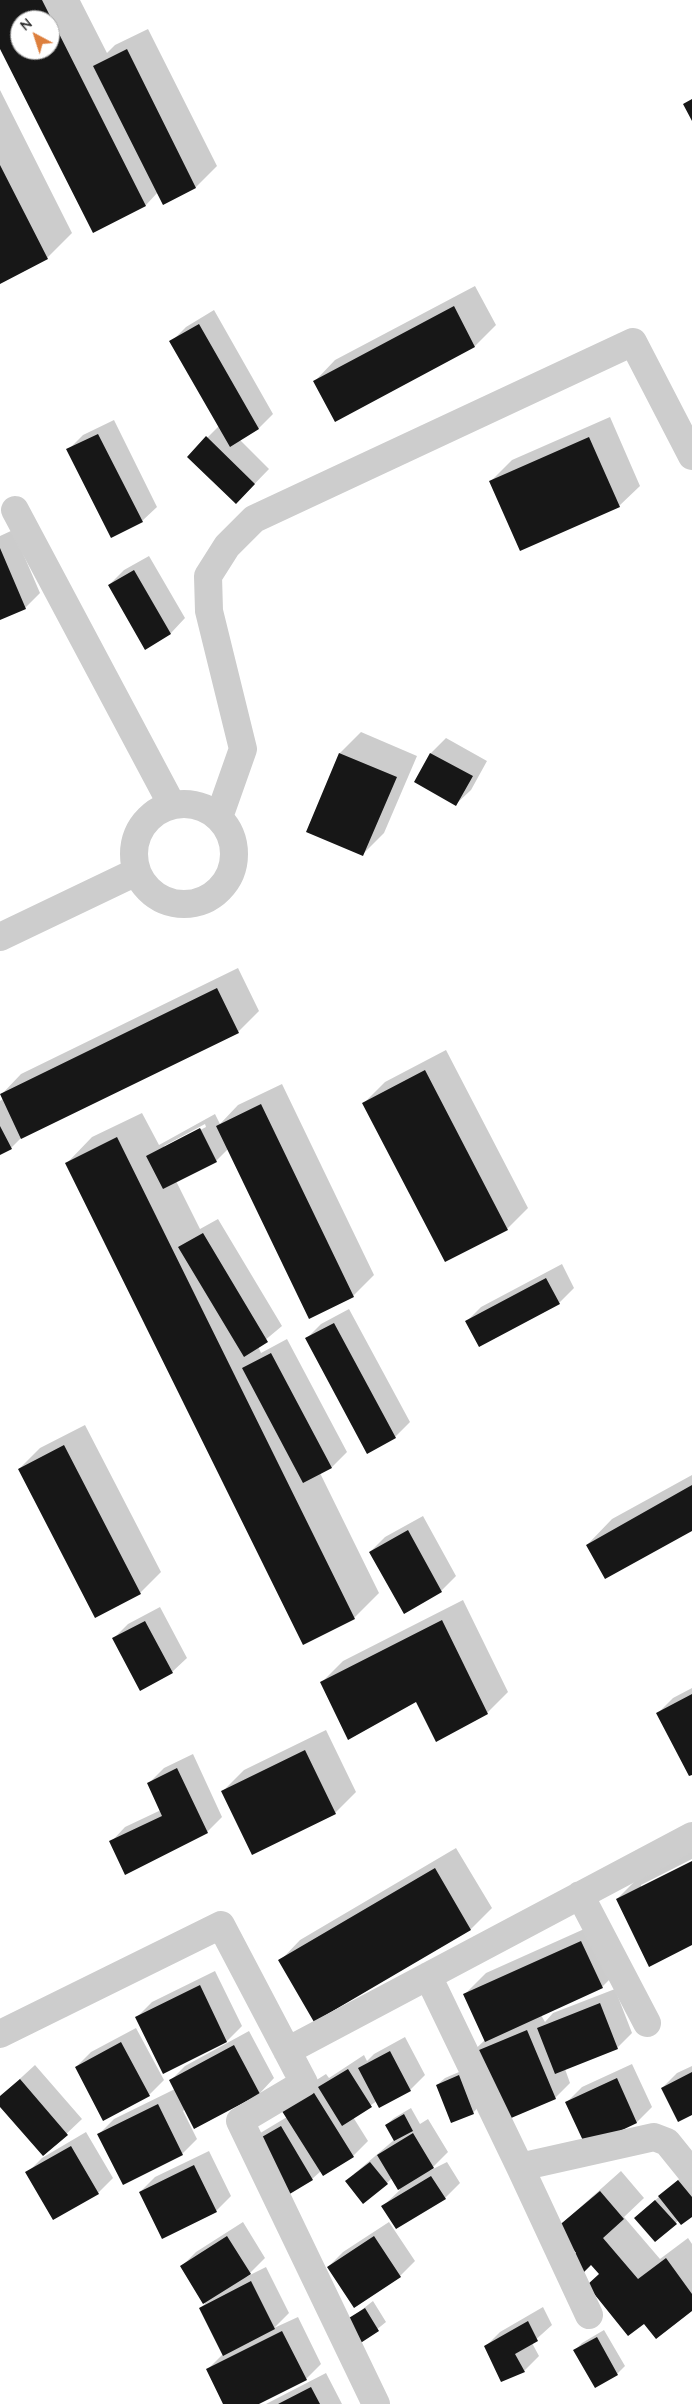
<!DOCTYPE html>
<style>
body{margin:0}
#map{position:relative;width:692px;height:2404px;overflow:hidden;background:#fff;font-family:Quicksand,sans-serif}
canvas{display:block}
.north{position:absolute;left:10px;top:10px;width:50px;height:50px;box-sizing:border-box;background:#fff;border:1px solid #acacac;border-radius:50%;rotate:320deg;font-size:14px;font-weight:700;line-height:20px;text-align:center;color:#303030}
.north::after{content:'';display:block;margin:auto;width:18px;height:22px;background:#dd7f3d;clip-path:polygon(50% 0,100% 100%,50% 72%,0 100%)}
</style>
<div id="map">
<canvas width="692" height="2404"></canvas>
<div class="north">N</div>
</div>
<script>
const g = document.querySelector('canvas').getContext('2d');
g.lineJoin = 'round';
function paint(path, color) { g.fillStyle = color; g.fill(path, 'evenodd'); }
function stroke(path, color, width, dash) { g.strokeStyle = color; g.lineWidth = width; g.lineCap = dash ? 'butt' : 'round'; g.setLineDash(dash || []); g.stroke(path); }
paint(new Path2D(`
 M0 0H80L107 53 115 45 148 29 217 166 196 187 164 204 158 192 146 205 93 231 0 47ZM20 20H50V50H20Z
 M0 90 72 233 47 258 0 282Z
 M475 286 496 325 475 346 336 420 315 381 335 360Z
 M214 310 273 414 259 428 240 440 269 469 236 503 188 457 219 426 171 342 186 327Z
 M610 417 640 486 619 506 491 481 512 460Z
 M114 420 157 507 142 521 68 450 83 435Z
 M13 530 40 593 25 608 0 619V536Z
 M149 556 185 618 171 633 145 648 109 585 124 570Z
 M361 732 417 756 384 833 363 854 307 831 340 753Z
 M446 738 487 761 471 790 456 804 415 782 431 753Z
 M238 968 259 1011 238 1032 23 1136 11 1148 0 1154V1101L3 1099 1 1095 21 1074Z
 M446 1050 528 1208 507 1229 364 1103 385 1082Z
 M282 1084 374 1275 353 1296 228 1149 216 1161 176 1181 200 1229 218 1219 282 1326 258 1346 261 1353 287 1339 347 1452 332 1467 320 1473 379 1593 354 1618 67 1163 92 1137 142 1113 159 1145 215 1114 220 1124 238 1105ZM205 1124 206 1127 164 1149V1146Z
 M562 1264 574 1288 559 1303 479 1346 466 1322 481 1307Z
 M349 1309 410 1422 395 1437 306 1339 321 1324Z
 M85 1425 161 1572 140 1593 19 1469 40 1448Z
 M692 1475V1529L587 1545 612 1519Z
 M423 1516 456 1576 441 1591 370 1552 385 1537Z
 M463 1600 508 1692 487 1713 322 1682 343 1661Z
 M160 1607 187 1658 172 1672 113 1639 128 1624Z
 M692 1688V1773L658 1713 673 1698Z
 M326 1730 356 1792 335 1813 223 1791 244 1770Z
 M193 1754 222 1817 207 1832 111 1842 125 1827 161 1810 149 1783 164 1768Z
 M456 1848 492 1908 471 1929 315 2020 280 1961 300 1940Z
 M692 1851V1859L641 1885V1888L692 1862V1944L617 1899 638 1878Z
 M602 1921 623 1966 602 1987 541 2015 545 2022 553 2013 615 1989 632 2033 617 2048 565 2069 570 2083 555 2098 469 2055 485 2040 465 1994 486 1973Z
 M215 1971 242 2026 227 2041 164 2072 137 2017 152 2002Z
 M136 2028 164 2080 149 2095 76 2067 91 2052Z
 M249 2031 274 2078 260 2093 195 2128 185 2109 183 2111 197 2139 182 2154 99 2134 114 2119 175 2089 170 2081 185 2066Z
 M405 2037 425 2075 410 2090 377 2101 353 2117 368 2141 353 2156 321 2171 312 2179 273 2202 257 2135 287 2117 296 2093 326 2074 329 2078 364 2055 367 2061 374 2054Z
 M632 2064 652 2107 637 2122 586 2145 567 2102 582 2087Z
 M35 2065 82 2119 44 2155 0 2105V2097Z
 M692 2066V2114L662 2088 677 2073Z
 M466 2069 480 2105 473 2113 437 2085 445 2078Z
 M411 2108 420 2124 428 2119 448 2152 429 2171 447 2162 460 2183 445 2198 383 2206 400 2190 392 2178 387 2183 354 2174 394 2140 386 2125 394 2118Z
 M86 2132 113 2178 98 2193 27 2173 42 2158Z
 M209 2151 231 2196 216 2211 140 2192 155 2177Z
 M621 2171 644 2198 624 2217 660 2259 688 2238 692 2244V2310L601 2274 591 2263 577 2252 557 2228Z
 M686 2173 692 2180V2215L679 2220 656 2241 643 2211Z
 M243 2222 265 2258 246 2277 266 2267 289 2313 274 2328 298 2317 321 2364 306 2379 256 2404H225L208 2369 223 2354 200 2308 205 2304 181 2267 196 2252Z
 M389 2222 415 2261 400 2276 355 2307 328 2267 343 2252Z
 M373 2301 386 2322 360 2343 346 2322Z
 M543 2307 552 2325 532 2343 539 2356 524 2371 485 2347 500 2332Z
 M604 2330 625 2366 617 2374 595 2386 575 2350 582 2343Z
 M326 2373 342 2404H266Z`), '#0003');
paint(new Path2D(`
 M0 0H42L146 206 93 233 0 49ZM20 20H50V50H20Z
 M127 49 196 188 163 205 93 66Z
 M692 99V121L683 104Z
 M0 165 48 259 0 284Z
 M454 306 475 347 335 422 313 381Z
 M199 324 259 429 230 447 169 341Z
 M98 434 143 522 111 538 66 449Z
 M206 436 255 484 236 504 187 457Z
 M589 437 620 507 520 551 489 481Z
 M0 548 26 609 0 620Z
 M134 570 171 634 145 650 108 585Z
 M339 753 397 777 363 856 306 832Z
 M430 753 473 776 456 806 414 782Z
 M217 988 239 1033 21 1139 0 1094Z
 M425 1070 508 1230 445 1262 362 1103Z
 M261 1104 354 1297 309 1319 216 1126Z
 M0 1126 12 1149 0 1155Z
 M200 1128 217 1162 163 1189 146 1156Z
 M117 1137 355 1619 303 1645 65 1163Z
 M203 1233 268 1342 244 1357 178 1247Z
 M546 1278 560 1304 479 1347 465 1321Z
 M334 1323 396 1438 367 1454 305 1338Z
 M271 1353 332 1468 303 1483 242 1368Z
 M64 1445 141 1594 95 1618 18 1469Z
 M692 1485V1531L605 1579 586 1545Z
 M408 1530 442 1592 404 1614 369 1552Z
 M442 1620 488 1714 436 1742 416 1702 348 1740 320 1682Z
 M145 1621 173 1673 140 1691 112 1638Z
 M692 1694V1775L689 1776 656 1713Z
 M305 1750 336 1814 252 1855 221 1791Z
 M177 1768 208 1833 125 1875 109 1841 162 1816 147 1783Z
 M692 1861V1945L649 1967 616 1899Z
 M435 1868 471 1930 314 2022 278 1960Z
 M581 1941 603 1988 485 2042 463 1994Z
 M200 1985 227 2042 163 2074 135 2017Z
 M600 2003 618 2049 555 2074 537 2028Z
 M527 2030 556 2099 497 2124 467 2055Z
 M121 2042 150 2096 103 2121 75 2067Z
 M234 2045 260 2094 194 2129 169 2080Z
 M390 2051 411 2091 379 2108 358 2068Z
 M348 2069 372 2107 342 2126 318 2087Z
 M692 2072V2115L678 2122 661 2088Z
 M459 2075 474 2114 451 2123 436 2085Z
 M617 2078 637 2123 586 2147 565 2102Z
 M20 2079 68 2135 43 2156 0 2107V2096Z
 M311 2088 354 2157 323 2176 280 2108Z
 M158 2104 183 2155 123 2185 97 2134Z
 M404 2114 413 2131 394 2141 385 2125Z
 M281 2126 313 2180 273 2204 241 2149Z
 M413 2133 434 2168 398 2190 377 2155Z
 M71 2146 99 2194 53 2220 25 2172Z
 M370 2162 388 2184 363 2204 345 2181Z
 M194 2165 217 2212 162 2239 139 2192Z
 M431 2176 446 2199 396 2229 381 2206Z
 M678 2180 692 2197V2217L681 2225 658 2196Z
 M600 2191 624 2219 603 2238 638 2279 666 2258 692 2294V2311L656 2339 644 2324 628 2336 587 2285 599 2274 591 2265 582 2274 569 2259 576 2253 556 2228Z
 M655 2200 677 2224 655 2242 634 2218Z
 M227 2236 251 2274 203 2304 180 2266Z
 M374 2236 401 2277 354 2308 327 2267Z
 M251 2281 275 2329 223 2356 199 2308Z
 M365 2308 379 2331 359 2344 344 2321Z
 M528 2321 538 2341 515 2354 525 2372 501 2382 484 2346Z
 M282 2331 307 2380 259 2404H223L206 2369Z
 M597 2337 618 2375 595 2388 573 2350Z
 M311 2387 320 2404H278Z`), '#171717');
stroke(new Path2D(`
 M15 510 172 805
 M134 854a50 50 0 1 1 100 0a50 50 0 1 1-100 0Z
 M219 817 243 749 209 611 208 576 227 546 254 519 633 342 692 456
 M0 937 136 872
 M580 1895 647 2023
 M428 1976 520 2167 589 2315
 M0 2034 221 1925 304 2083 240 2121 376 2404
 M287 2051 692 1836
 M520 2167 654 2137 667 2142 692 2173`), '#cdcdcd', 28);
</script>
